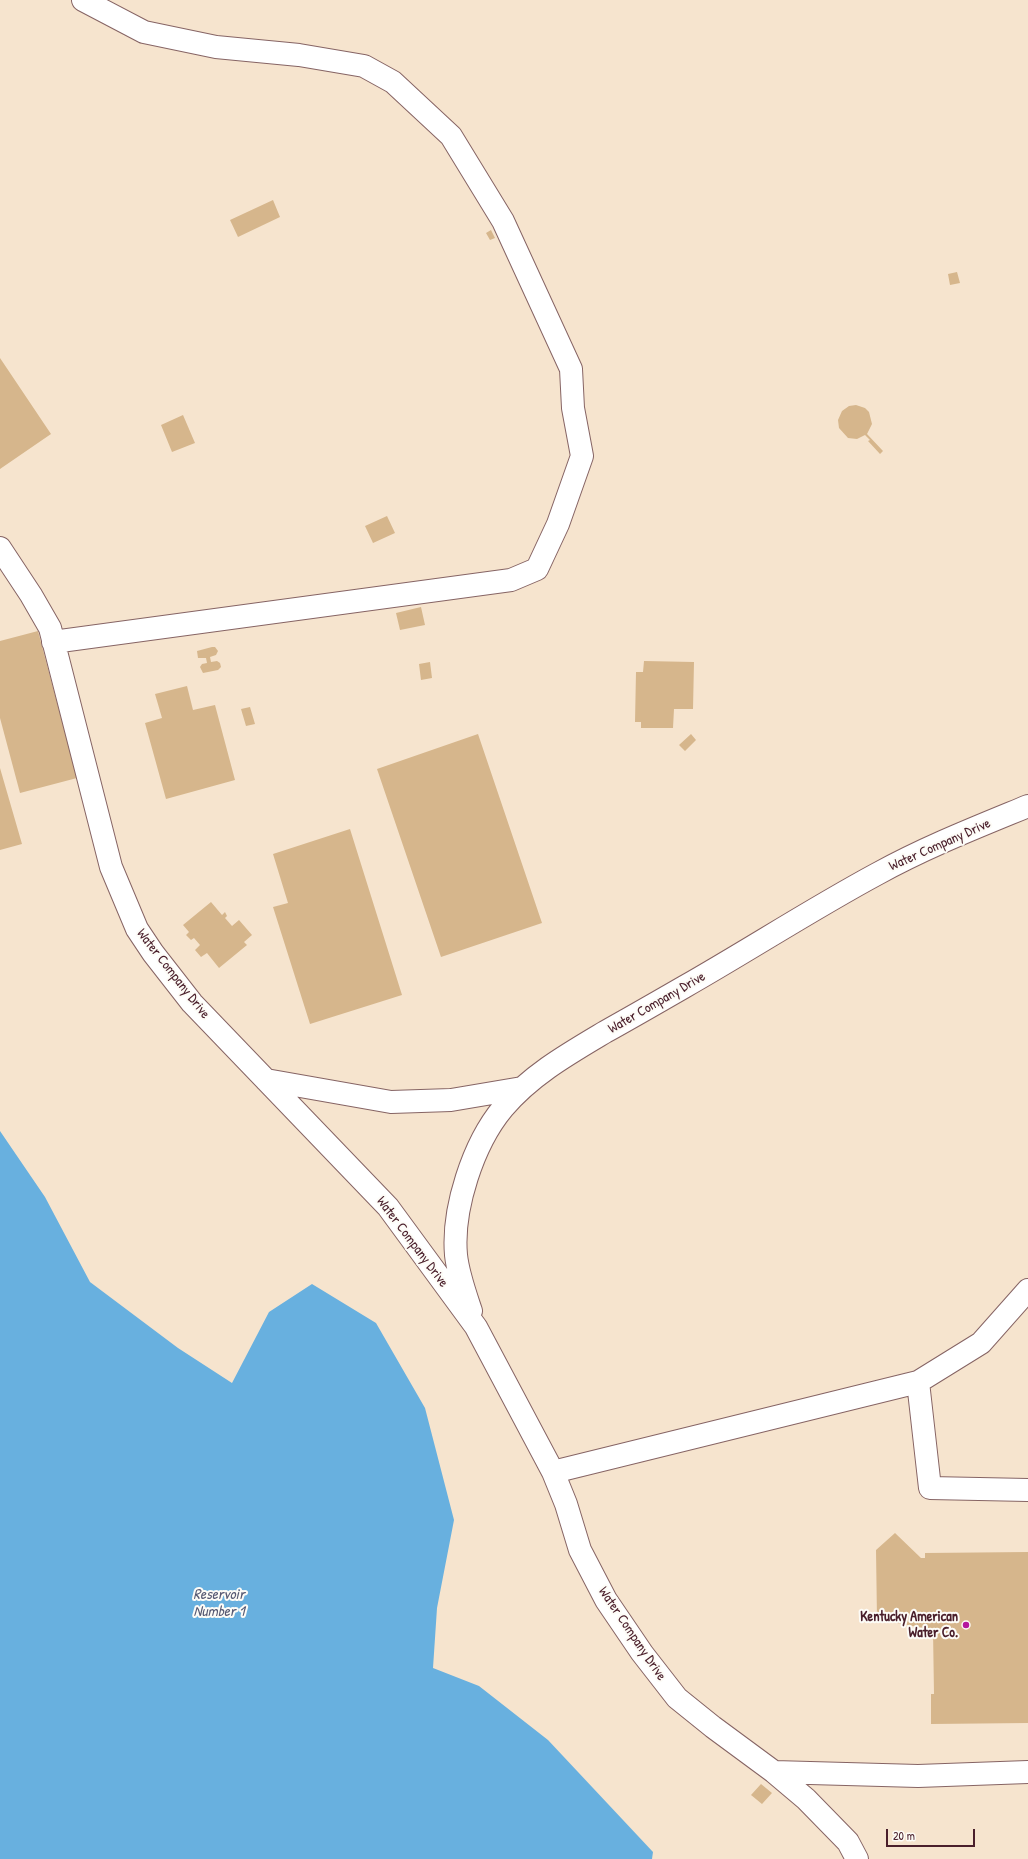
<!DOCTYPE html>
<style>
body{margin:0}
#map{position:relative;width:1028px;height:1859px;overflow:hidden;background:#f6e4ce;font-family:"Patrick Hand",sans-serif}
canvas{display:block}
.scale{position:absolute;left:886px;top:1829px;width:89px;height:18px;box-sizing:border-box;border:2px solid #4a1f2b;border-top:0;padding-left:5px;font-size:12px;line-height:14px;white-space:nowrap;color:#4a1f2b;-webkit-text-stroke:3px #fdfcf7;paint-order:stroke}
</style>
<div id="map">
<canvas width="1028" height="1859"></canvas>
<div class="scale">20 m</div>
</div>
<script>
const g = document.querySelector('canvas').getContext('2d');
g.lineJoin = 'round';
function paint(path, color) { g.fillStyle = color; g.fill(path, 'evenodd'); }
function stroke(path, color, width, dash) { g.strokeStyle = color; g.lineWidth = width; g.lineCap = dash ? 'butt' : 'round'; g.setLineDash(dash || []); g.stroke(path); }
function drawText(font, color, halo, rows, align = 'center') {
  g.font = font + ' "Patrick Hand",sans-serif'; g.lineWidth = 4; g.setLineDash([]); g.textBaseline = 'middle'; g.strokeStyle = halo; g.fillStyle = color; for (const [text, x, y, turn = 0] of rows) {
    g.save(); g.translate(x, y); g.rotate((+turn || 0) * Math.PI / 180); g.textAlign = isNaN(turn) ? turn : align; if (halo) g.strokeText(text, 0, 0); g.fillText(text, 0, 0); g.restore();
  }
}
paint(new Path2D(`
 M0 1131 45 1197 90 1282 178 1348 232 1383 269 1312 312 1284 376 1323 425 1408 454 1520 437 1608 433 1668 479 1686 548 1740 653 1852 652 1859H0Z`), '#68b0df');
paint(new Path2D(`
 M273 200 280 217 238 237 230 220Z
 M491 230 495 238 490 240 486 233Z
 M957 272 960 283 950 285 948 274Z
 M0 358 51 434 0 469Z
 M856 405 865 408 869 412 872 424 867 434 883 451 880 454 868 441 870 440 865 435 857 439 848 438 839 428 838 420 842 411 849 406Z
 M183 415 195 443 172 452 161 425Z
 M387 516 395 533 373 543 365 526Z
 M421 607 425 625 400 630 396 613Z
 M38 631 77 778 20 793 0 718V641Z
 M212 647H215L218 651 216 655 210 657 211 662 217 661 220 663 221 667 218 670 203 673 200 667 202 664 207 663 206 658H198L197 651Z
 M644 661 694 662 693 709H674L673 728H641V722H635L636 672H643Z
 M430 662 432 678 421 680 419 664Z
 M187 686 193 710 215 705 235 780 166 799 145 723 162 718 155 694Z
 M250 707 255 724 246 726 241 709Z
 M478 734 542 923 441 957 377 769Z
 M691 734 696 740 685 751 679 745Z
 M0 768 22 844 0 850Z
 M350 829 402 995 310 1024 273 907 288 903 273 854Z
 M211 902 222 915 225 912 227 916 225 918 232 926 239 920 252 935 244 942 247 945 219 968 207 953 201 957 195 950 200 945 194 938 191 940 186 935 189 932 183 925Z
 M895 1533 921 1558H925V1553L1028 1552V1723L931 1724V1694H934L933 1630 877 1619 876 1550Z
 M761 1784 772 1793 762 1804 751 1795Z`), '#d6b68c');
const minor = new Path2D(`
 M0 548 31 595 50 628 111 867 137 929 153 953 192 1003 388 1207 476 1327 553 1472 566 1504 580 1550 606 1600 642 1653 677 1698 713 1727 774 1772 806 1799 848 1842 857 1859
 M53 642 511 580 537 569 558 524 582 456 573 408 571 369 503 221 451 136 393 82 364 66 299 55 216 47 144 32 83 0
 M266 1080 391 1102 451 1100 522 1088
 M471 1311C465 1293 458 1274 456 1255 452 1209 473 1144 503 1108 531 1075 568 1054 605 1032 632 1017 658 1002 684 987 749 950 812 909 877 874 926 847 977 827 1028 806
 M918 1382 930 1488 1028 1490
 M553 1472 918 1382 981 1343 1028 1290
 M774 1772 918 1776 1028 1772`);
stroke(minor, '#866464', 24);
stroke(minor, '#fff', 22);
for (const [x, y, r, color] of [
 [966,1625,4,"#b5179e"]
]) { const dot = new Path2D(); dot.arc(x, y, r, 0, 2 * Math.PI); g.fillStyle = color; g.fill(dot); stroke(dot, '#fdfcf7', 1.5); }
drawText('14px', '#4a1f2b', '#fdfcf7', [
 ["Water Company Drive",940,845,-24],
 ["Water Company Drive",173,974,52],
 ["Water Company Drive",657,1003,-30],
 ["Water Company Drive",412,1242,53],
 ["Water Company Drive",632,1634,56]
]);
drawText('bold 14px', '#4a1f2b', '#fdfcf7', [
 ["Kentucky American",958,1617],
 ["Water Co.",958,1633]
], 'right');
drawText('italic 15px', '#565973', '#fdfcf7', [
 ["Reservoir",219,1595],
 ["Number 1",219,1612]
]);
</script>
